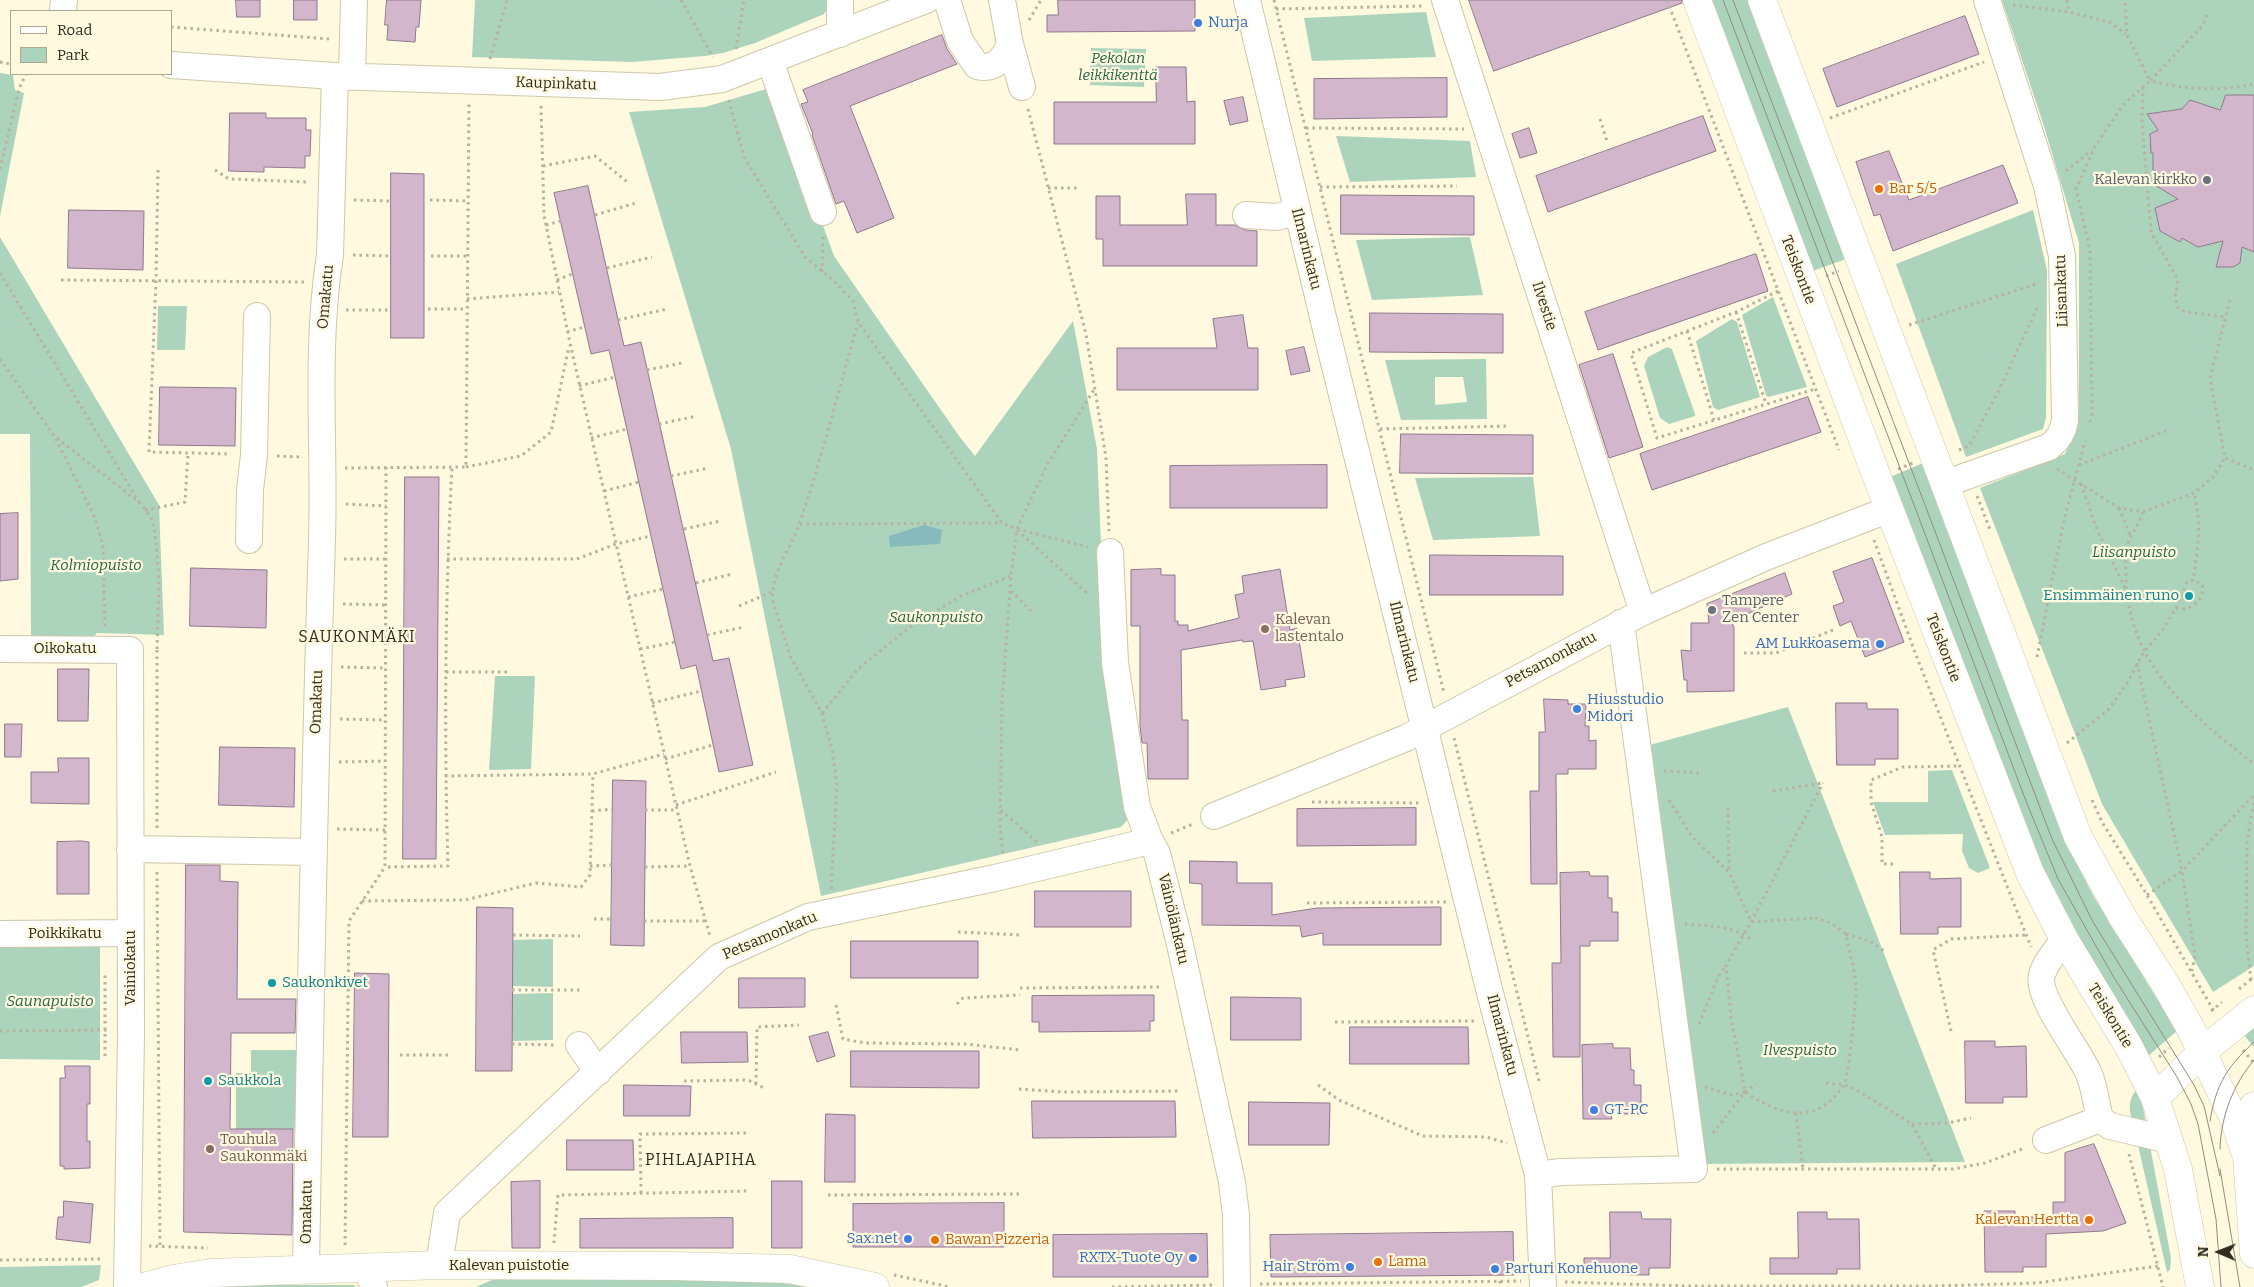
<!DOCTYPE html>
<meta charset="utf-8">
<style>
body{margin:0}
#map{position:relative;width:2254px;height:1287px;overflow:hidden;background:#fef9df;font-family:Bitter,serif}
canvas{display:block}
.legend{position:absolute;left:10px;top:10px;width:162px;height:65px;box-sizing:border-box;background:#fef9df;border:1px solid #aca793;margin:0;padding:6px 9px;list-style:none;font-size:15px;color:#302d21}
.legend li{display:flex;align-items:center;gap:10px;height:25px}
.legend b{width:25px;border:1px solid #aca793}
.north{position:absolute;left:2194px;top:1227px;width:50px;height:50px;-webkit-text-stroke:4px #fef9df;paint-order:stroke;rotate:271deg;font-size:14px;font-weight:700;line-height:20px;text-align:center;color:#302d21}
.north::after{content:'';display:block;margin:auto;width:18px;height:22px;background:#302d21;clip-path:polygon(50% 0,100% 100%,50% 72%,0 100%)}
</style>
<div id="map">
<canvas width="2254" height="1287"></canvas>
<ul class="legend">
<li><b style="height:6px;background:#fff"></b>Road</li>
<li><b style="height:14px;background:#acd4bc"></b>Park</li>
</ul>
<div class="north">N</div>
</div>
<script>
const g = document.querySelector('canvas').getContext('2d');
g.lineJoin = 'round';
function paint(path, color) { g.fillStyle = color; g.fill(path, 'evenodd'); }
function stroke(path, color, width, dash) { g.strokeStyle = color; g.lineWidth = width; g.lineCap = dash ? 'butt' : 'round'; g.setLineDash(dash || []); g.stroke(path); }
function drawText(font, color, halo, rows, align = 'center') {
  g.font = font + ' Bitter,serif'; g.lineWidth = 4.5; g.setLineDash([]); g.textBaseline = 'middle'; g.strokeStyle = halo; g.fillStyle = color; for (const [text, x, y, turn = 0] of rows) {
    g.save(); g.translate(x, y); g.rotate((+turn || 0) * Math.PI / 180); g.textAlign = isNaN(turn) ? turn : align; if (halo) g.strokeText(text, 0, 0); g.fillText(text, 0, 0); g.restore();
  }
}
paint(new Path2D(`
 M475 0H829L827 9 824 14 755 43 723 53 705 56 632 62 472 57Z
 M1707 0H1748L1846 259 1810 272Z
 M2002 0H2254V966L2213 992 2102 804 1980 488 2065 454 2079 417V243L2042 120Z
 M1426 12 1436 57 1312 61 1304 18Z
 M1091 48 1146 49 1144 87 1090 85Z
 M0 73 13 75 15 90 24 93 0 216Z
 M773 87 834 256 959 436 975 456 1073 321 1097 449 1106 662 1130 817 1121 827 821 896 731 449 629 112 705 107Z
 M1336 136 1470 141 1476 177 1350 182Z
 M2033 210 2047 270 2046 418 2043 429 1966 457 1896 264Z
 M0 237 159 505 164 635 97 633 91 640H31L30 434H0Z
 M1470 237 1483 295 1372 300 1356 240Z
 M1773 297 1807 387 1768 397 1766 395 1742 315Z
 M158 306H187L185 350H157Z
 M1732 319 1737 322 1760 397 1718 410 1713 407 1696 341Z
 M1667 347 1672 349 1695 414V416L1669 424 1660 418 1644 366 1648 357Z
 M1486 359 1487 419 1401 420 1385 360ZM1435 377H1463L1467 402 1435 405Z
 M1923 463 2079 868 2094 897 2177 1031 2148 1056 2062 918 1890 477Z
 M1533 477 1540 536 1433 540 1415 478Z
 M495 676H535L531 769 489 770Z
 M1788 707 1965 1162 1701 1164 1646 746Z
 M1952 770 1990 868 1978 873 1969 868 1962 851 1963 834 1885 835 1873 802H1928V771Z
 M553 939V987L512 986 513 940Z
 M0 945H100V1060L0 1059Z
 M553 993V1040L512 1041V994Z
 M2254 1024V1047L2243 1034Z
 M251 1050H296V1129H236V1073H251Z
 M2139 1087 2147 1128 2133 1125C2129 1109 2127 1099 2139 1087Z
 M2138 1145 2150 1146 2171 1258 2170 1270 2167 1272Z
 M101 1265 99 1280 81 1287H0V1267Z
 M746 1278 810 1287H416H476L494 1279Z
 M219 1285H354L356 1287H211Z`), '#acd4bc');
paint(new Path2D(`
 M924 525 942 530 940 544 890 547 889 536Z`), '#86babd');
const building = new Path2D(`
 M236 0H260V17H237Z
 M294 0H317V20H294Z
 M387 0H421L419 27H416L415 42 387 40 388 25H385Z
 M1058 0H1195V31L1047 32V15H1058Z
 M1469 0H1682V3L1494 71Z
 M1965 16 1979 54 1837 107 1823 69Z
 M942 35 947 49 957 64 850 106 894 218 857 233 844 201 836 204 812 135 813 134 801 104 808 102 803 90Z
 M1156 67H1186L1187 102 1195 101V144H1054V102H1156Z
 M1447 78V117L1314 119V79Z
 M2226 95H2254V252L2242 247 2240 263 2233 267H2216L2223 241 2198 247 2182 238 2180 242 2160 231 2155 208 2178 199 2153 184 2156 171 2153 170V153H2151L2150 134 2158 130 2147 114 2182 109 2190 100 2220 110Z
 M1243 97 1248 121 1230 125 1224 101Z
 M230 113H266V118H306V130H311L310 156H305V168L264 167V172L229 171Z
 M1703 116 1716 151 1548 212 1536 176Z
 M1529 128 1537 153 1520 158 1512 134Z
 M1889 151 1909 200 2003 165 2018 203 1893 251 1880 214 1874 216 1856 162Z
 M391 173 424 174V338H391Z
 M588 186 624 346 641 342 713 661 729 658 753 765 719 772 696 665 681 669 609 350 591 354 554 193Z
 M1186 194H1216V225H1235L1245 230 1257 231V266H1103V239H1096V196H1120V225H1187Z
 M1341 195 1474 196V235L1341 234Z
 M69 210 144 211 143 270 68 268Z
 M1756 254 1768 291 1598 350 1585 312Z
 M1370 313 1503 314V353L1370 352Z
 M1243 315 1248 348H1258V390H1117V348H1217L1213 319Z
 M1304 347 1310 371 1291 375 1286 351Z
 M1613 354 1643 447 1609 458 1579 365Z
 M160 387 236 388 235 446 159 445Z
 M1808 397 1821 432 1652 490 1640 454Z
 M1401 434 1533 435V474L1400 473Z
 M1327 465V508H1170V466Z
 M405 477H439L436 859H403Z
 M18 513V579L0 581V514Z
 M1430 555 1563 556V595H1430Z
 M1872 558 1904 642 1865 657 1851 621 1840 626 1833 606 1844 602 1833 572Z
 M191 568 267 570 266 628 190 626Z
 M1161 569V575H1175V621H1178V625H1188V631L1239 618 1235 595 1244 593 1242 576 1280 569 1290 630 1297 628 1305 677 1285 680 1286 686 1261 690 1253 641 1243 642 1242 640 1181 650 1182 720H1188V779H1148L1147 743H1142L1140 726V626H1131V570Z
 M1785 573 1792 594 1731 621 1734 627V691L1687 692V680H1684L1681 650 1691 651V623H1709L1707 604Z
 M58 669H89L88 721H58Z
 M1544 699 1568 700V704H1586L1585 726H1589V741L1596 740V769H1568V774H1556L1557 884H1531L1530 791H1539V732H1545Z
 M1836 703H1867V709H1898V759H1875V765H1837Z
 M5 724H22L21 757H5Z
 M220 747 295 748 294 807 219 805Z
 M58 758H89V804L31 803V772H58Z
 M613 780 646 781 644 946 611 945Z
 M1416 808V845L1297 846V809Z
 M82 841 89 842V894H57V842Z
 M1190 861 1237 862V883H1272V915L1317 908 1441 907V945H1323V933L1302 937 1300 926 1202 925V884L1190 883Z
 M186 865H220V881L238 882 237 999H296L295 1033H231L230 1129H293L292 1235 184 1232Z
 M1589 872 1590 876H1608V898H1612V912H1618V941H1590V946H1580V1057H1553L1552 963H1561L1560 873Z
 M1900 872H1930V879L1961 878V927H1938V934H1901Z
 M1035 891H1131V927H1035Z
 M477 907 513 908 512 1071H476Z
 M851 941H978V978H851Z
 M355 973 389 974 388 1137H353Z
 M739 978H805V1007L739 1008Z
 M1142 995H1154V1021H1150V1031L1039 1032V1022H1032V996Z
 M1231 997 1301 998V1040H1231Z
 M1350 1027H1468L1469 1064H1350Z
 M681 1032H747L748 1062 682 1063Z
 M828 1032 835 1056 817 1062 809 1037Z
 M1965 1041H1995V1047L2026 1046 2027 1097H2003V1103H1966Z
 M1613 1044V1048H1630L1631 1070H1634V1085H1641V1114H1611L1612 1119H1583L1582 1045Z
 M851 1051H979V1088L851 1087Z
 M65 1066H90V1104H87V1141H90V1168L64 1169V1166H60V1078H65Z
 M624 1085 691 1086 690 1116H624Z
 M1032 1101H1175L1176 1137 1033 1138Z
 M1249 1102 1330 1103 1329 1145H1249Z
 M826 1114 855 1115V1182H825Z
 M567 1140H633L634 1170H567Z
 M2094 1144 2126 1223 2103 1231 2046 1234V1267H2023V1272H1985L1984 1211H2015V1217H2053V1202H2065V1153Z
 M540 1181V1248H512L511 1182Z
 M772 1181H802V1248H772Z
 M64 1201 93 1204 90 1243 56 1239 58 1217H63Z
 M1004 1203V1247H853V1204Z
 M1610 1212H1641L1642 1219H1671L1670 1268H1649V1275L1584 1274V1258H1610Z
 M1798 1212H1827V1219H1859L1860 1269H1837V1274H1770V1258H1798Z
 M733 1218V1248H580V1219Z
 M1513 1232 1514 1275 1271 1277 1270 1235Z
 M1207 1234 1208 1277H1053V1235Z`);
paint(building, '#d1b6cc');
stroke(building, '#91788d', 1);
const minor = new Path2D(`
 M947 0 960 41 977 66C995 70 1003 60 1010 44
 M1002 0 1010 44 1022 87
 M1247 0 1328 338 1490 993 1538 1175 1543 1287
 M1445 0 1643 612
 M63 11 64 0
 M840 34V0
 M770 61 823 212
 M171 65 335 76 660 87 722 79 926 0
 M352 77 354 0
 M1246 215 1276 217 1297 212
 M1944 484 2049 447C2059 439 2063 432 2065 420L2062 256 2047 186 1987 0
 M249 540 250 490 254 455 257 316
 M1110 552 1115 663 1137 807 1150 841 1157 853 1179 940 1232 1182 1236 1215 1237 1287
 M0 649 130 650 131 1034 127 1287
 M1214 816 1406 738 1643 612 1766 557 1890 509
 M130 849 313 852
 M0 934 130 933
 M2064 939C2058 949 2045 962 2042 975 2035 996 2080 1052 2089 1074 2095 1089 2096 1103 2100 1119L2110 1126 2169 1140
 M579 1045 598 1072
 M2046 1140 2100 1119
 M1538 1175 1561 1172 1694 1169 1621 623
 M439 1265 447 1213 719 957 808 917 995 878 1150 841
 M306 1268C310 1025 314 783 322 540 325 445 315 349 330 255L335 76
 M366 1268 374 1287`);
const major = new Path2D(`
 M1697 0 1877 477 2030 873 2064 939 2129 1047 2155 1098 2178 1169 2200 1287
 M1762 0 2078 837 2123 918 2163 980 2191 1029 2235 1121 2247 1157 2254 1254
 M2155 1098 2202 1052 2254 1010
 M2247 1148V1134L2254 1106
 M144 1287 173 1279 211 1273 439 1265 673 1266 790 1269 875 1287`);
stroke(minor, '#cec7a8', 28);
stroke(major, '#cec7a8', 29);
stroke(new Path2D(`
 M681 0 713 57
 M1274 0 1444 693
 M1667 0 1839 450
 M2067 0 2069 12
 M2013 5 2069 12 2109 22 2126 34
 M1276 9 1423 6
 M2207 15 2203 25 2150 81C2185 89 2219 92 2254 84
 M1029 20 1041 0
 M171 27 330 39
 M736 49 744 0
 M490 59 507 0
 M0 62 11 64
 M2143 87 2142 121 2151 232 2178 280 2175 297 2178 308 2186 312 2225 317
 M729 100 744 157 805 257 833 280 853 301 858 322 1002 523 1017 529 1088 547
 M541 106 544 215 570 343 690 866 710 936
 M1028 109 1086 334 1106 458 1109 531
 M1830 118 1984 62
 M1600 119 1607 141
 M1306 128 1464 129
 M543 166 595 156 630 184
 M0 169 19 89 26 74
 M158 170 156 280 149 452 231 454
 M215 170 229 179 309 182
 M2066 171 2092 150
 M1320 187 1457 186
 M1048 188H1079
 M354 200 391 201
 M430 200 468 201
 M595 215 636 203
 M546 225 561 221
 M353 255 391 256
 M431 256H467
 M607 268 652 257
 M822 272 823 235
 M0 273 139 502
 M1826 276 1839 271
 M61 280 305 282
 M557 280 572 274
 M1778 291 1736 312 1631 353 1657 438 1815 389
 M467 299 559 292
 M2230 300 2210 378 2225 458 2254 470
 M428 309H467
 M346 310H391
 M1736 312 1766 404
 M618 320 667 309
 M1909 325 2039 283
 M1687 331 1714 420
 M567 332 584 327
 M0 359 55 437 95 518 103 545 105 628
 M647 370 682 363
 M579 386 615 377
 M2090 422 2092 413 2090 250 2076 189 2094 148 2123 105 2150 81 2127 35 2125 0
 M659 424 697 416
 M1380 429 1509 426
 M57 438 141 504 151 517 155 533 159 579 157 650H155
 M591 438 627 429
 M1959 450 1969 446 1998 392 2039 304
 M277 456 301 457
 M2079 465 2168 430
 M386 467 385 867 448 866C444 733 445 600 452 467
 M466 467 521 456 551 432 569 346
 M345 468 466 467 469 102
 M1898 469 1913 463
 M2057 469 2119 508 2143 512 2194 493 2213 477 2225 458
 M671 476 709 468
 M2081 484 2096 527 2125 588
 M604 491 639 482
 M1977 496 1991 532
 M346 504 386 506
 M2119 508 2131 537
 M145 510 185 502 188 453
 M2143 512C2140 525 2128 536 2126 550 2125 560 2126 570 2126 580 2130 668 2191 714 2254 764
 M800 524 1002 523
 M684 529 720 521
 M1017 530 1088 594
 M1874 540 1916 655 2031 947
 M344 559H386
 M447 559H577L616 544 651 536
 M696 583 732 574
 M1011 591 1032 612
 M628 597 663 589
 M343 604 386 605
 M739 606 772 592
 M2176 608C2191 612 2206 599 2202 584L2193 580
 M707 635 744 627
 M640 649 675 642
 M1744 653H1776L1833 630
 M2037 657 2064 520 2085 441
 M2137 663 2182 871 2195 956 2192 971
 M341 667 386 668
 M446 672H507
 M652 703 701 691
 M822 713 859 668 910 627 961 596 1011 576
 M340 719 385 720
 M1454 738 1539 1081
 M2067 743 2108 710 2128 682 2143 653 2162 631 2176 608 2187 582 2193 580C2198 549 2202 524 2194 493
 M665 759 713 745
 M339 762 385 761
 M1664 771 1699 773
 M445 776 593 774 664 754
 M1773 791 1822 783
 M1669 800 1693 838 1729 872 1751 922
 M2092 800 2102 822 2147 895 2215 1013
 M1312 802 1421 803
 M676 805 776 772
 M1728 808 1729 871
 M645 810H677
 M1001 810 1039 844
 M592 811 612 809
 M157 828V650
 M337 829 385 830
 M1171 833 1193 824
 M1003 853 1000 828 1002 701 1011 576 1017 529 1046 467 1095 388
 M1893 864H1882V837L1871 802V780L1903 767 1959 766
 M590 866 612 865
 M645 867 690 866
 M157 872 160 1246
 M831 889 837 785 832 749 822 713 791 658 773 601C770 572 792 548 800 522 822 457 839 389 858 323
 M2147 895 2182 871 2254 795
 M362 901 465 900 536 883 581 887 590 875 593 774
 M1307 903 1446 902
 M1815 918 1831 923 1846 934C1849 951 1855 970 1856 987 1856 1000 1849 1076 1844 1085 1842 1089 1837 1093 1834 1097 1808 1126 1772 1110 1745 1092L1731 1017 1726 965 1751 922Z
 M594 919H611
 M644 921H705
 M1751 922 1823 783
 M1685 924C1708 926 1734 925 1753 941
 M958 932 1021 935
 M1846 934 1870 941 1885 952
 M513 935 580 936
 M2251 980 2246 937 2247 841 2254 801
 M1020 988 1163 987
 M2239 989 2254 977
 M512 990H580
 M957 1004 963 998 1020 995
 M836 1005 843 1039 865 1043 966 1044 1020 1050
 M2211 1011 2222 1002
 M1335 1022 1474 1021
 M1699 1024 1718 977 1726 965
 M0 1031 107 1030
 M1951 1031 1933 950 1951 939 2025 935
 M512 1044 556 1045
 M2243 1050 2254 1063
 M400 1055H452
 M105 1056V972
 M2159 1057 2169 1048
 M684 1081 748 1080 764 1088
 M1826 1083 1845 1085 1855 1089 1912 1124 1936 1169
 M756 1084 757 1027 799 1025
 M1318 1085 1339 1100 1423 1136 1486 1137 1507 1143
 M1705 1087 1731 1095 1745 1092
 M1019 1089 1063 1092 1181 1091
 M1796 1113 1803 1169
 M1912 1124 1947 1123 1971 1118
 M1713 1133 1745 1092 1756 1084
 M2129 1154 2163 1287
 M1717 1169H1953L1985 1163 2025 1148
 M641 1193 640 1134 750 1133
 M828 1195 1019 1194
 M554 1243 558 1195 749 1191
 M345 1245 349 921 385 867
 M149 1246 208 1248
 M0 1260 104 1259
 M894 1275 950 1287
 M1500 1281V1287
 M1565 1282 1687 1286H1936L2037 1283 2158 1266
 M1260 1284 1521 1281
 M1112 1287 1214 1285`), '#b6b29d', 3, [2.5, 4]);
stroke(minor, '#fff', 26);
stroke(major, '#fff', 28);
stroke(new Path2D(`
 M1723 0 2026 801 2058 879 2113 976 2177 1077 2191 1104 2198 1124 2216 1219 2221 1287
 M1733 0 2052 839 2093 922 2194 1085 2204 1106 2220 1176
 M2210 1121C2216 1084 2227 1067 2254 1042
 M2220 1149C2221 1116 2233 1085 2254 1060
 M2220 1169 2240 1287`), '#918d7b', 1);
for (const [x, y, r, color] of [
 [1198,23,5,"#3f7fe0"],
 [2207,180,5,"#6b7280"],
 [1879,189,5,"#e8710a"],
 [2189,596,5,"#0f9aa8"],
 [1712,610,5,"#6b7280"],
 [1265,629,5,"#8d6e63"],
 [1880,644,5,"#3f7fe0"],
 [1577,709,5,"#3f7fe0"],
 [272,983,5,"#0f9aa8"],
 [208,1081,5,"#0f9aa8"],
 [1594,1110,5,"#3f7fe0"],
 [210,1149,5,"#8d6e63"],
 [2089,1220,5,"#e8710a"],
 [908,1239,5,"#3f7fe0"],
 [935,1240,5,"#e8710a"],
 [1193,1258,5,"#3f7fe0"],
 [1378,1262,5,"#e8710a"],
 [1350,1267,5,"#3f7fe0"],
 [1495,1269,5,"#3f7fe0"]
]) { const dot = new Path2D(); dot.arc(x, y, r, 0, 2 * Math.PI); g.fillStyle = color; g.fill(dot); stroke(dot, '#fef9df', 2); }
drawText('15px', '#366cbe', '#fef9df', [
 ["Nurja",1208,23],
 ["AM Lukkoasema",1870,644,"right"],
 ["Hiusstudio",1587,700],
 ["Midori",1587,717],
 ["GT-PC",1604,1110],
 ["Sax.net",898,1239,"right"],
 ["RXTX-Tuote Oy",1183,1258,"right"],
 ["Hair Ström",1340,1267,"right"],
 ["Parturi Konehuone",1505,1269]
], 'left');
drawText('italic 15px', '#266646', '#fef9df', [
 ["Pekolan",1118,59],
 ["leikkikenttä",1118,76],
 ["Liisanpuisto",2134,553],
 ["Kolmiopuisto",96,566],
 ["Saukonpuisto",936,618],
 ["Saunapuisto",50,1002],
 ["Ilvespuisto",1800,1051]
]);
drawText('15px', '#302d21', '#fef9df', [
 ["Kaupinkatu",556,84,2],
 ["Ilmarinkatu",1306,249,76],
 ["Teiskontie",1798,270,69],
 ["Liisankatu",2062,291,-92],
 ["Omakatu",326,297,-85],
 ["Ilvestie",1544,306,72],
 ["Ilmarinkatu",1404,642,76],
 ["Teiskontie",1943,648,69],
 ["Oikokatu",65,649],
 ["Petsamonkatu",1551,660,-28],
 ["Omakatu",317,702,-88],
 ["Väinölänkatu",1173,919,77],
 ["Poikkikatu",65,934],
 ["Petsamonkatu",770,936,-23],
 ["Vainiokatu",131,968,-90],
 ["Teiskontie",2110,1016,59],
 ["Ilmarinkatu",1502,1035,75],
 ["Omakatu",307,1212,-89],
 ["Kalevan puistotie",509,1266]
]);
drawText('15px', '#5b616d', '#fef9df', [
 ["Kalevan kirkko",2197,180],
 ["Tampere",1722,601,"left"],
 ["Zen Center",1722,618,"left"]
], 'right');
drawText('15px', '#c56008', '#fef9df', [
 ["Bar 5/5",1889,189],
 ["Kalevan Hertta",2079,1220,"right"],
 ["Bawan Pizzeria",945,1240],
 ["Lama",1388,1262]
], 'left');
drawText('15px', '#0d838f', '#fef9df', [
 ["Ensimmäinen runo",2179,596,"right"],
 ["Saukonkivet",282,983],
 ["Saukkola",218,1081]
], 'left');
drawText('15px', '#785e54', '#fef9df', [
 ["Kalevan",1275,620],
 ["lastentalo",1275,637],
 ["Touhula",220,1140],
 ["Saukonmäki",220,1157]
], 'left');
g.letterSpacing = '1px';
drawText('16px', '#302d21', '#fef9df', [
 ["SAUKONMÄKI",357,638],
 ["PIHLAJAPIHA",701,1161]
]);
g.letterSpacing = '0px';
</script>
